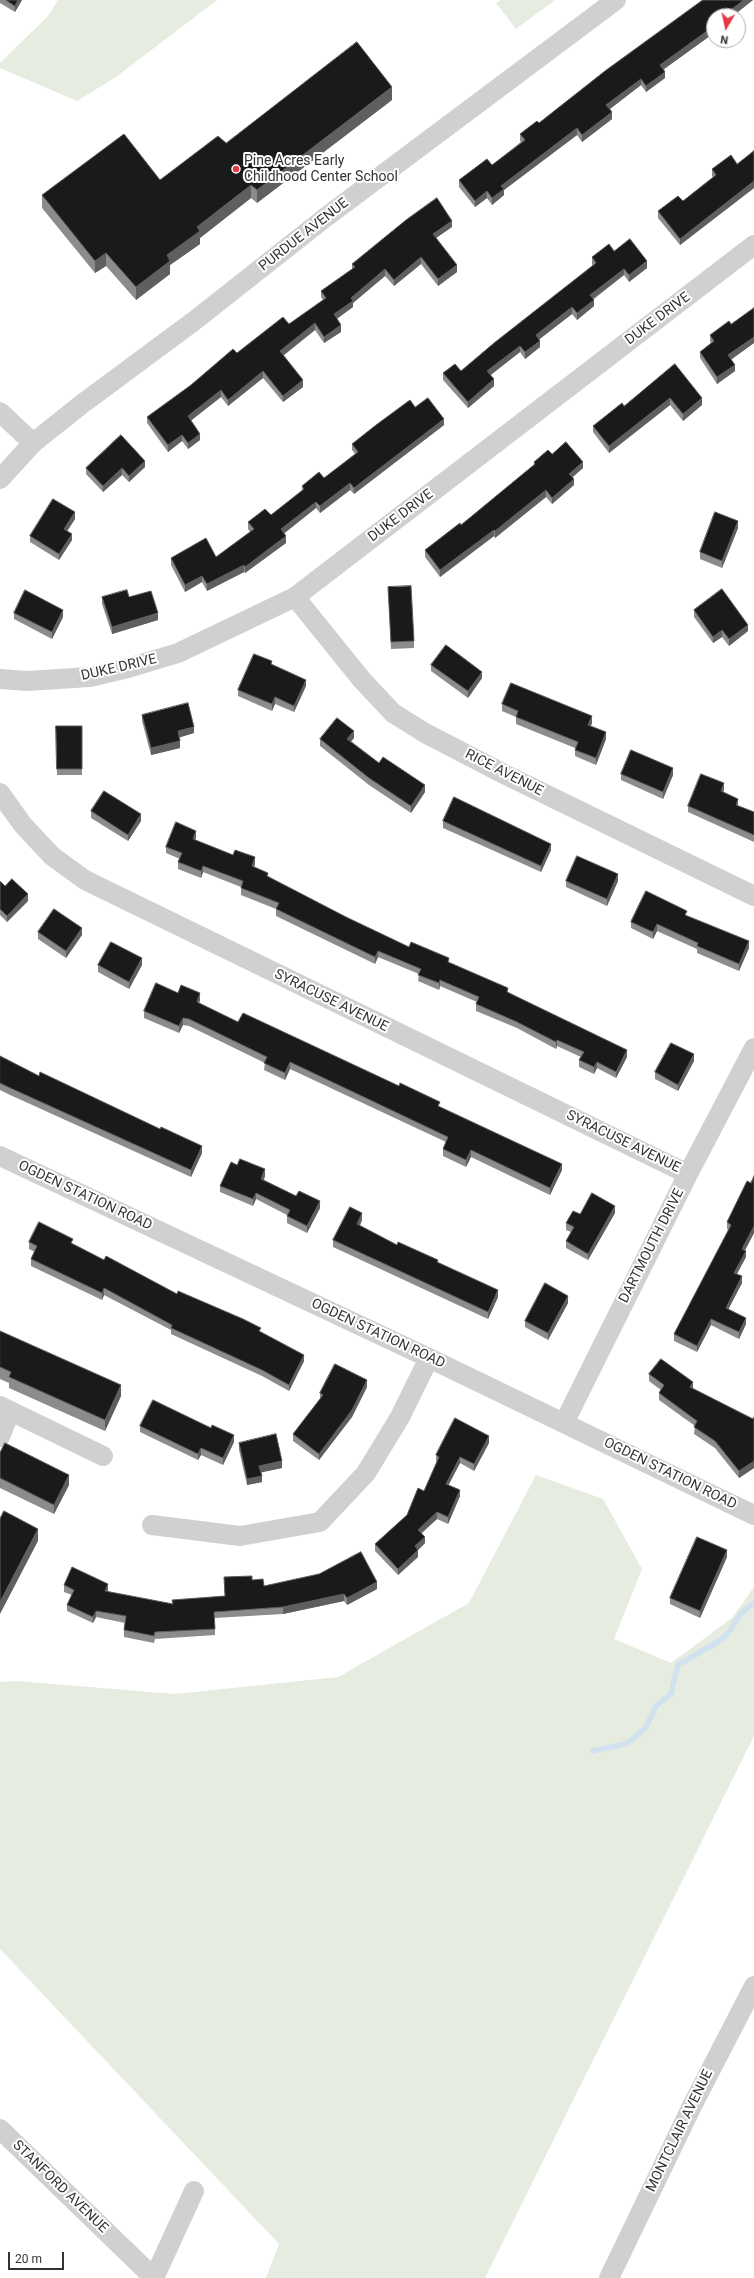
<!DOCTYPE html>
<style>
body{margin:0}
#map{position:relative;width:754px;height:2278px;overflow:hidden;background:#fff;font-family:Roboto,sans-serif}
canvas{display:block}
.north{position:absolute;left:706px;top:8px;width:40px;height:40px;box-sizing:border-box;background:#fff;border:1px solid #adadad;border-radius:50%;rotate:189deg;font-size:11px;font-weight:700;line-height:16px;text-align:center;color:#333}
.north::after{content:'';display:block;margin:auto;width:14px;height:18px;background:#e63946;clip-path:polygon(50% 0,100% 100%,50% 72%,0 100%)}
.scale{position:absolute;left:8px;top:2252px;width:56px;height:18px;box-sizing:border-box;border:2px solid #333;border-top:0;padding-left:5px;font-size:12px;line-height:14px;white-space:nowrap;color:#333;-webkit-text-stroke:3px #fff;paint-order:stroke}
</style>
<div id="map">
<canvas width="754" height="2278"></canvas>
<div class="north">N</div>
<div class="scale">20 m</div>
</div>
<script>
const g = document.querySelector('canvas').getContext('2d');
g.lineJoin = 'round';
function paint(path, color) { g.fillStyle = color; g.fill(path, 'evenodd'); }
function stroke(path, color, width, dash) { g.strokeStyle = color; g.lineWidth = width; g.lineCap = dash ? 'butt' : 'round'; g.setLineDash(dash || []); g.stroke(path); }
function drawText(font, color, halo, rows, align = 'center') {
  g.font = font + ' Roboto,sans-serif'; g.lineWidth = 4; g.setLineDash([]); g.textBaseline = 'middle'; g.strokeStyle = halo; g.fillStyle = color; for (const [text, x, y, turn = 0] of rows) {
    g.save(); g.translate(x, y); g.rotate((+turn || 0) * Math.PI / 180); g.textAlign = isNaN(turn) ? turn : align; if (halo) g.strokeText(text, 0, 0); g.fillText(text, 0, 0); g.restore();
  }
}
paint(new Path2D(`
 M58 0H217L116 77 77 101 0 68V63L49 15Z
 M501 0H555L516 29 496 3Z
 M536 1475 603 1499 642 1569 614 1639 671 1663 732 1618 754 1587V1736L485 2278H266L279 2244 0 1949V1682L17 1681 175 1694 338 1677 469 1603Z`), '#e6ecdf');
stroke(new Path2D(`
 M593 1751 625 1744 633 1739 646 1727 656 1706 671 1694 678 1665 721 1640C735 1629 736 1613 754 1603`), '#cfe2ee', 5.5);
stroke(new Path2D(`
 M0 412 33 443
 M0 479 33 443 82 404 194 321 326 217 616 0
 M295 597 362 680 393 713 425 733 504 774 754 896
 M0 679 27 681 90 677 128 668 178 653 295 597 754 245
 M0 793 23 825 52 856 85 880 688 1174
 M0 1156 429 1358 754 1515
 M0 1406 103 1456
 M564 1423 688 1174 754 1048
 M0 1437 10 1411
 M152 1525 240 1536 320 1522 366 1473 400 1417 429 1358
 M0 2129 154 2278
 M154 2278 194 2191
 M609 2278 692 2106 754 1986`), '#d0d0d0', 20);
paint(new Path2D(`
 M0 0H22L15 12 0 3Z
 M703 0H753L734 15V16H714V33L664 69 665 72V78L646 92 641 85 610 109 612 112V119L582 142 577 135 504 190V195L492 205 487 198 475 207 459 187V180L487 159 492 165 521 142 520 141V134L537 121 539 123 605 71Z
 M392 100 257 203 251 198 200 238V244L170 265V274L136 300 106 266 95 273 42 208V195L160 180 226 143Z
 M754 151V188L680 245 658 218V211L683 201 713 177 712 176V169L737 164Z
 M452 227 436 238 457 272 438 286 421 264 394 286 385 276 353 303V307L337 318 341 332 324 343 315 330 283 356 303 387 283 402 263 378 228 406 221 397 191 420 200 440 188 449 182 441 168 452 147 423V417L237 353 289 324 323 300 321 297V291L352 269V264Z
 M614 251 647 268 629 282 624 275 594 299V306L577 320 572 314 539 339 540 347 525 359 520 352 490 375 494 386 468 408 443 380V373L461 371 593 266 592 264V257Z
 M731 324 754 343 731 359 735 371 717 384 700 358V352L711 343 710 341V335Z
 M675 364 702 405 683 421 670 405 609 453 593 432V426L624 406Z
 M415 407 444 425 354 494 350 490 320 513 316 508 284 533 286 543 245 573 244 572 207 591 202 582 185 592 171 565V558L216 557 250 532 248 529V522L271 515 302 491V486L324 478 355 454 352 450V444Z
 M552 454 583 468 573 477 574 485 552 504 546 497 495 538 494 536 440 577 425 557V550L461 525 534 466V462Z
 M145 467 129 482 122 475 103 492 86 474V468Z
 M75 519 67 531 72 540 59 560 30 542V536Z
 M738 528 722 568 700 559V552Z
 M388 587 414 641V648L391 649Z
 M102 597H129L158 620 112 634 102 604Z
 M694 610 748 631 729 646 722 637 713 643 694 617Z
 M14 613 63 617 52 639 14 619Z
 M272 665 306 686 294 712 275 704 272 711 238 696V690Z
 M431 665 482 678 468 698 431 671Z
 M502 704 592 723 591 726 606 739 596 765 575 756V748L516 724V717L502 711Z
 M142 715 194 733 179 737 180 748 151 755 142 721Z
 M56 726H82V775H57Z
 M354 738 351 741 379 763 425 792 411 813 369 785 320 746V739Z
 M621 774 673 775 663 799 621 780Z
 M724 790 723 792 738 806 754 812V842L688 812V806Z
 M91 811 141 821 128 841 91 818Z
 M443 821 551 850 541 872 443 828Z
 M196 838 195 840 255 864 254 867 268 877 346 917 409 947 449 962 508 992 627 1057 616 1078 597 1068 594 1074 579 1067V1060L581 1057 557 1046 556 1049 517 1028 476 1011V1004L477 1002 440 986 439 990 418 981 419 974 378 957 375 964 276 916V909L241 895V887L203 872 201 878 178 869V862L180 859 166 853V847Z
 M0 881 5 886 28 901 7 922 0 915Z
 M566 881H618L607 906 566 887Z
 M687 916 749 948 739 971 697 953V949L657 931 653 939 631 928V922Z
 M38 932 82 935 66 958 38 939Z
 M98 965H142L129 989 98 972Z
 M178 993 200 1000 199 1003 238 1022 440 1107 562 1170 550 1195 471 1157 466 1167 443 1156V1149L446 1142 290 1069 285 1080 264 1070 265 1063 189 1026 183 1025 179 1033 144 1018V1011Z
 M0 1056 39 1076 202 1153 191 1177 8 1094 0 1090Z
 M694 1061 678 1091 655 1079V1072Z
 M265 1176 264 1180 320 1208 307 1233 287 1223V1215L256 1199 253 1206 220 1192V1186Z
 M754 1176V1233L745 1250 746 1257 737 1274 742 1283 728 1309 746 1324 739 1339 711 1325 697 1352 674 1341V1334L729 1230 727 1229V1222Z
 M615 1213 588 1260 566 1248V1241L571 1232 566 1230V1223Z
 M362 1220 360 1226 397 1245 438 1262 498 1297 488 1319 333 1247V1240Z
 M29 1242 73 1244 104 1260 177 1294 261 1332 304 1361 289 1391 262 1376 171 1334V1330L104 1295 102 1300 31 1266V1259L35 1252 29 1249Z
 M568 1303 548 1340 525 1327V1321Z
 M0 1328V1331L121 1396 105 1431 9 1388V1383L0 1379Z
 M649 1374 693 1389 753 1419 754 1417V1468L739 1478 715 1448 694 1434 695 1426 659 1400V1393L661 1390 649 1381Z
 M367 1387 352 1417 319 1460 293 1441V1434L320 1399V1393Z
 M140 1426 234 1442 223 1465 201 1455 198 1460 140 1432Z
 M239 1443 282 1468 261 1472 262 1482 247 1485 239 1450Z
 M489 1443 474 1471 460 1463 448 1485 460 1496 448 1524 437 1519 422 1533 425 1543 418 1550V1557L398 1575 375 1551V1544L407 1515 424 1491 437 1462 436 1461V1455Z
 M0 1453 69 1485 54 1514 0 1488Z
 M727 1557 700 1618 670 1604V1598Z
 M224 1577 252 1580 264 1586 377 1589 347 1605 344 1601 283 1614 215 1618V1635L155 1639 154 1643 124 1637V1630L125 1623 96 1617 93 1623 67 1611V1605L72 1595 64 1592V1585L108 1591V1592L172 1604 225 1596Z`), '#8c8c8c');
paint(new Path2D(`
 M18 0H22L15 12V6Z
 M744 0H753L734 15V16H728L732 9Z
 M714 26V33L660 72V65Z
 M665 72V78L646 92V86Z
 M641 79V85L606 112V105Z
 M392 87V100L257 203V190Z
 M612 112V119L582 142V135Z
 M577 128V135L504 190V195L492 205V198L501 186Z
 M754 181V188L680 245V239Z
 M251 185V198L200 238V244L170 265V274L136 300V287L167 255 197 227Z
 M487 191V198L475 207V201Z
 M452 221V227L433 240V234Z
 M106 253V266L95 273V261Z
 M421 257V264L394 286V280Z
 M647 261V268L629 282V275Z
 M457 265V272L438 286V279Z
 M385 269V276L353 303V307L334 321V314L351 298Z
 M624 269V275L590 301V295Z
 M594 300V306L577 320V313Z
 M572 307V314L536 342V335Z
 M315 323V330L280 358V351Z
 M341 325V332L324 343V337Z
 M754 337V343L728 362V355Z
 M540 341V347L525 359V352Z
 M520 346V352L487 378V371Z
 M735 365V371L717 384V377Z
 M263 371V378L228 406V400Z
 M494 379V386L468 408V402Z
 M303 380V387L283 402V396Z
 M221 390V397L188 423V416Z
 M670 398V405L609 453V446Z
 M702 398V405L683 421V414Z
 M444 419V425L354 494V488Z
 M200 434V440L188 449V443Z
 M182 435V441L168 452V445Z
 M145 461V467L129 482V476Z
 M583 462V468L569 480V474Z
 M122 468V475L103 492V486Z
 M574 479V485L552 504V498Z
 M350 483V490L320 513V506Z
 M546 490V497L495 538V531Z
 M316 502V508L281 536V529Z
 M75 512V519L64 536V529Z
 M738 521V528L722 568V561Z
 M494 530V536L440 577V570Z
 M72 534V540L59 560V554Z
 M286 536V543L245 573V567Z
 M244 565V572L207 591V584Z
 M202 576V582L185 592V585Z
 M63 610V617L52 639V632Z
 M158 613V620L112 634V627Z
 M748 625V631L729 646V639Z
 M722 630V637L713 643V637Z
 M482 672V678L468 698V691Z
 M306 680V686L294 712V706Z
 M275 697V704L272 711V704Z
 M592 716V723L588 732V725Z
 M194 727V733L178 738V731Z
 M354 731V738L347 746V739Z
 M606 732V739L596 765V758Z
 M180 741V748L151 755V748Z
 M673 768V775L663 799V792Z
 M724 783V790L721 798V791Z
 M425 785V792L411 813V806Z
 M738 799V805H736Z
 M141 814V821L128 841V835Z
 M196 831V838L193 845V839Z
 M551 844V850L541 872V866Z
 M255 857V864L252 873V866Z
 M203 866V872L201 878V871Z
 M618 874V881L607 906V899Z
 M28 894V901L7 922V916Z
 M657 924V931L653 939V932Z
 M82 928V935L66 958V951Z
 M749 941V948L739 971V964Z
 M378 951V957L375 964V957Z
 M142 958V965L129 989V982Z
 M440 980V986L439 990V983Z
 M200 993V1000L197 1009V1002Z
 M183 1018V1025L179 1033V1026Z
 M557 1040V1046L556 1049V1042Z
 M627 1050V1057L616 1078V1072Z
 M694 1054V1061L678 1091V1085Z
 M290 1062V1069L285 1080V1073Z
 M597 1062V1068L594 1074V1067Z
 M202 1146V1153L191 1177V1170Z
 M471 1150V1157L466 1167V1160Z
 M562 1164V1170L550 1195V1188Z
 M265 1169V1176L261 1186V1179Z
 M256 1193V1199L253 1206V1199Z
 M320 1201V1208L307 1233V1226Z
 M615 1206V1213L588 1260V1254Z
 M362 1213V1220L357 1231V1224Z
 M754 1226V1233L742 1256V1249Z
 M746 1251V1257L734 1279V1273Z
 M742 1276V1283L726 1314V1308Z
 M104 1288V1295L102 1300V1293Z
 M498 1290V1297L488 1319V1312Z
 M568 1296V1303L548 1340V1333Z
 M746 1318V1324L739 1339V1332Z
 M711 1319V1325L697 1352V1346Z
 M304 1355V1361L289 1391V1385Z
 M367 1380V1387L352 1417 319 1460V1454Z
 M693 1382V1389L690 1387Z
 M121 1385V1396L105 1431V1420Z
 M234 1435V1442L223 1465V1458Z
 M489 1436V1443L474 1471V1464Z
 M201 1448V1455L198 1460V1454Z
 M460 1457V1463L446 1490V1484Z
 M282 1461V1468L259 1473V1466Z
 M754 1461V1468L739 1478V1471Z
 M69 1475V1485L54 1514V1505Z
 M262 1476V1482L247 1485V1479Z
 M460 1490V1496L448 1524V1517Z
 M437 1512V1519L418 1536V1530Z
 M38 1529V1541L0 1614V1602Z
 M425 1537V1543L415 1553V1546Z
 M418 1550V1557L398 1575V1569Z
 M727 1550V1557L700 1618V1611Z
 M377 1582V1589L347 1605V1598Z
 M108 1584V1591L105 1598V1591Z
 M344 1594V1601L283 1614V1607Z
 M96 1611V1617L93 1623V1617Z`), '#5f5f5f');
const building = new Path2D(`
 M6 0H18L15 6Z
 M703 0H744L732 9 734 11 728 16H714V26L660 65 665 72 646 86 641 79 606 105 612 112 582 135 577 128 501 186 504 189 492 198 487 191 475 201 459 180 487 159 492 165 525 140 520 134 537 121 539 123 605 71Z
 M357 42 392 87 257 190 251 185 197 227 200 231 167 255 170 261 136 287 106 253 95 261 42 195 124 134 160 180 218 136 226 143Z
 M754 151V181L680 239 658 211 678 196 683 201 716 175 712 169 731 155 737 164Z
 M437 198 452 221 433 234 457 265 438 279 421 257 394 280 385 269 351 298 353 301 334 314 341 325 324 337 315 323 280 351 303 380 283 396 263 371 228 400 221 390 188 416 200 434 188 443 182 435 168 445 147 417 191 385 233 349 237 353 283 317 289 324 326 298 321 291 355 267 352 264 406 220Z
 M630 239 647 261 629 275 624 269 590 295 594 300 577 313 572 307 536 335 540 341 525 352 520 346 487 371 494 379 468 402 443 373 455 364 461 371 494 343 596 263 592 257 609 244 614 251Z
 M754 308V337L728 355 735 365 717 377 700 352 714 341 710 335 729 321 731 324Z
 M675 364 702 398 683 414 670 398 609 446 593 426 622 403 624 406Z
 M428 398 444 419 354 488 350 483 320 506 316 502 281 529 286 536 245 567 244 565 207 584 202 576 185 585 171 558 206 538 216 557 254 529 248 522 265 509 271 515 304 489 302 486 319 472 324 478 358 452 352 444 376 425 410 400 415 407Z
 M121 435 145 461 129 476 122 468 103 486 86 468Z
 M566 442 583 462 569 474 574 479 552 498 546 490 495 531 494 530 440 570 425 550 460 523 461 525 535 464 534 462 548 450 552 454Z
 M53 499 75 512 64 529 72 534 59 554 30 536Z
 M715 512 738 521 722 561 700 552Z
 M411 586 414 641 391 642 388 587Z
 M722 589 748 625 729 639 722 630 713 637 694 610Z
 M25 590 63 610 52 632 14 613Z
 M127 590 129 597 151 591 158 613 112 627 102 597Z
 M446 645 482 672 468 691 431 665Z
 M254 654 272 661 271 664 306 680 294 706 275 697 272 704 238 690Z
 M511 683 592 716 588 725 606 732 596 758 575 750 578 742 516 717 518 711 502 704Z
 M188 703 194 727 178 731 180 741 151 748 142 715Z
 M337 718 354 731 347 739 379 763 383 757 425 785 411 806 369 778 320 739Z
 M56 726H82V769H57Z
 M631 750 673 768 663 792 621 774Z
 M701 774 724 783 721 791 738 799 736 805 754 812V835L688 806Z
 M104 791 141 814 128 835 91 811Z
 M454 797 551 844 541 866 443 821Z
 M176 822 196 831 193 839 233 855 235 850 255 857 252 866 268 873 267 876 346 917 409 947 411 942 449 958 448 962 508 988 507 992 627 1050 616 1072 597 1062 594 1067 579 1060 584 1052 557 1040 556 1042 517 1022 476 1004 479 997 440 980 439 983 418 975 421 969 378 951 375 957 276 909 279 903 241 888 243 881 203 866 201 871 178 862 182 853 166 847Z
 M577 856 618 874 607 899 566 881Z
 M12 879 28 894 7 916 0 909V881L5 886Z
 M646 891 687 911 685 915 749 941 739 964 697 946 698 943 657 924 653 932 631 922Z
 M54 909 82 928 66 951 38 932Z
 M111 942 142 958 129 982 98 965Z
 M156 983 178 993 181 985 200 993 197 1002 238 1022 243 1013 399 1086 400 1083 440 1102 438 1106 562 1164 550 1188 471 1150 466 1160 443 1149 448 1137 290 1062 285 1073 264 1063 267 1057 189 1019 183 1018 179 1026 144 1011Z
 M671 1043 694 1054 678 1085 655 1072Z
 M0 1056 39 1076 40 1072 160 1129 161 1127 202 1146 191 1170 8 1087 0 1083Z
 M240 1159 265 1169 261 1179 296 1196 299 1191 320 1201 307 1226 287 1216 290 1210 256 1193 253 1199 220 1186 231 1162 237 1165Z
 M754 1176V1226L742 1249 746 1251 734 1273 742 1276 726 1308 746 1318 739 1332 711 1319 697 1346 674 1334 731 1225 727 1222 747 1181 751 1183Z
 M592 1193 615 1206 588 1254 566 1241 574 1227 566 1223 573 1211 580 1214Z
 M350 1207 362 1213 357 1224 397 1245 398 1242 438 1260 437 1262 498 1290 488 1312 333 1240Z
 M39 1222 73 1239 71 1243 104 1260 106 1256 177 1294 178 1291 243 1319 261 1328 259 1331 304 1355 289 1385 262 1370 171 1328 172 1325 104 1288 102 1293 31 1259 37 1246 29 1242Z
 M545 1283 568 1296 548 1333 525 1321Z
 M0 1331 121 1385 105 1420 9 1377 11 1372 0 1367Z
 M661 1359 693 1382 690 1387 753 1419 754 1417V1461L739 1471 715 1441 694 1427 697 1421 659 1393 664 1385 649 1374Z
 M335 1364 367 1380 352 1410 319 1454 293 1434 323 1395 320 1393Z
 M153 1400 211 1428 212 1425 234 1435 223 1458 201 1448 198 1454 140 1426Z
 M455 1418 489 1436 474 1464 460 1457 446 1484 460 1490 448 1517 437 1512 418 1530 425 1537 415 1546 418 1550 398 1569 375 1544 407 1515 418 1488 424 1491 439 1457 436 1455Z
 M276 1434 282 1461 259 1466 262 1476 247 1479 239 1443Z
 M5 1443 69 1475 54 1505 0 1478V1453Z
 M4 1511 38 1529 0 1602V1519Z
 M697 1537 727 1550 700 1611 670 1598Z
 M361 1552 377 1582 347 1598 344 1594 283 1607 214 1612 215 1629 155 1632 154 1636 124 1630 126 1616 96 1611 93 1617 67 1605 74 1590 64 1585 72 1567 108 1584 105 1591 173 1604 172 1600 225 1596 224 1577 252 1576V1580L263 1579 264 1586 319 1574Z`);
paint(building, '#1a1a1a');
stroke(building, '#5f5f5f', 1);
for (const [x, y, r, color] of [
 [236,169,4,"#e63946"]
]) { const dot = new Path2D(); dot.arc(x, y, r, 0, 2 * Math.PI); g.fillStyle = color; g.fill(dot); stroke(dot, '#fff', 1.5); }
drawText('14px', '#333', '#fff', [
 ["Pine Acres Early",244,161],
 ["Childhood Center School",244,177]
], 'left');
drawText('14px', '#333', '#fff', [
 ["PURDUE AVENUE",304,235,-38],
 ["DUKE DRIVE",658,319,-37],
 ["DUKE DRIVE",401,516,-37],
 ["DUKE DRIVE",119,668,-13],
 ["RICE AVENUE",504,773,27],
 ["SYRACUSE AVENUE",331,1001,26],
 ["SYRACUSE AVENUE",623,1142,26],
 ["OGDEN STATION ROAD",85,1196,25],
 ["DARTMOUTH DRIVE",652,1246,-63],
 ["OGDEN STATION ROAD",378,1334,25],
 ["OGDEN STATION ROAD",670,1474,26],
 ["MONTCLAIR AVENUE",680,2131,-64],
 ["STANFORD AVENUE",60,2187,44]
]);
</script>
